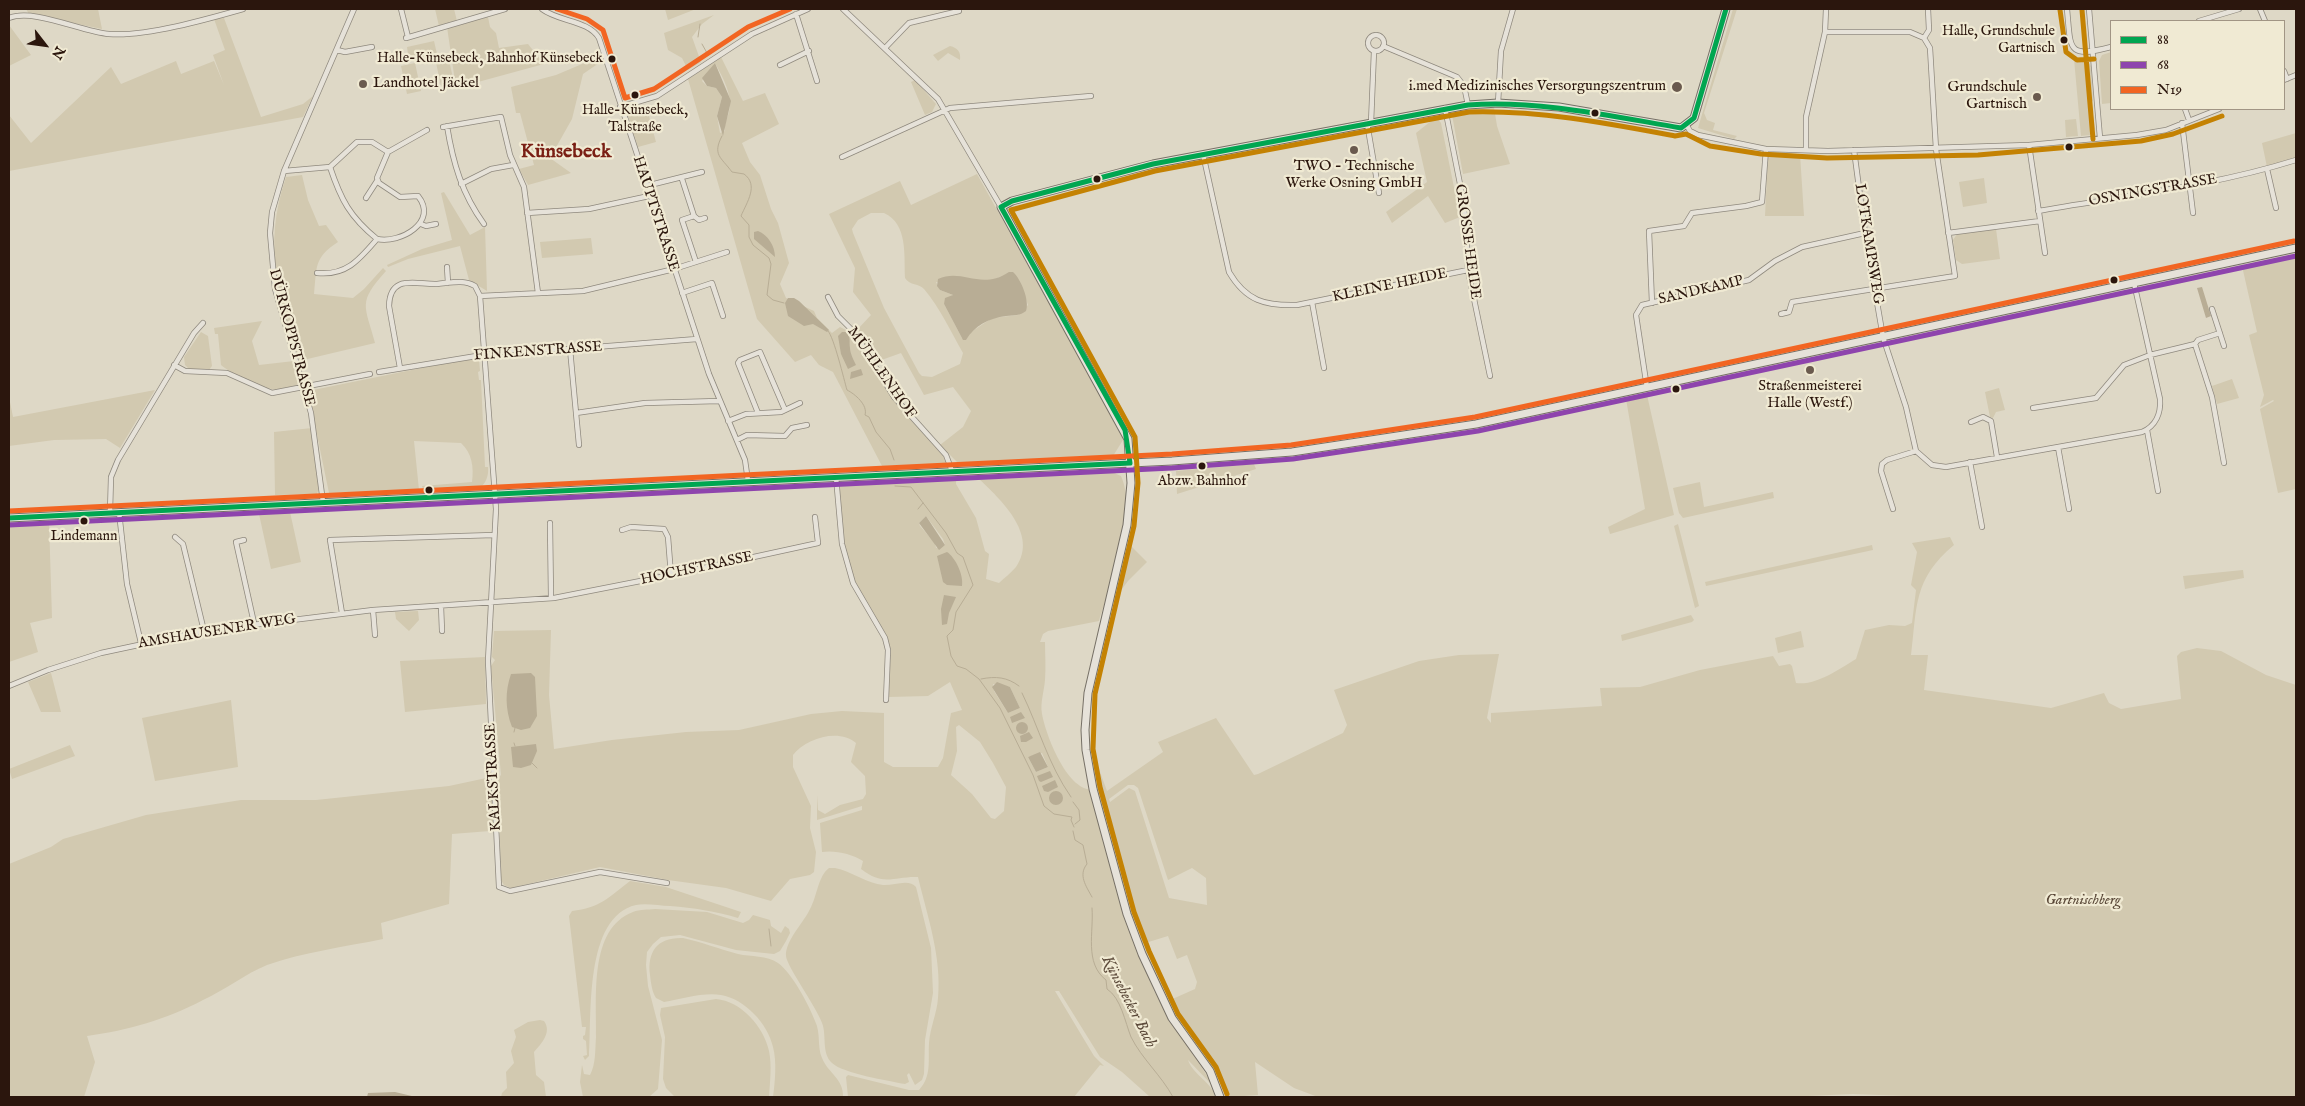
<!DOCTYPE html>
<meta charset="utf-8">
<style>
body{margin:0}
#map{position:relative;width:2305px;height:1106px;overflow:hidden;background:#ded8c6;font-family:"IM FELL English",serif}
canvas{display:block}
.frame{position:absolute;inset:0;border:10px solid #2b160d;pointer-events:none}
.legend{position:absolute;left:2110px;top:20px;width:175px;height:90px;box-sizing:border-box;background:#f0ead3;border:1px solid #a19584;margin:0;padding:6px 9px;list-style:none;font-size:15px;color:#2b160d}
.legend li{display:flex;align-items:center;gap:10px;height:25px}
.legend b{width:25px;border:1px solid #a19584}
.north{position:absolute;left:20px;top:20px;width:50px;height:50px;-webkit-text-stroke:4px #f0ead3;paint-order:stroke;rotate:120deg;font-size:14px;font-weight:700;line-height:20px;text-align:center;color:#2b160d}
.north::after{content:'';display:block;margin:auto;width:18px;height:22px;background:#2b160d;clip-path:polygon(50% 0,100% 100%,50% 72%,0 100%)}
</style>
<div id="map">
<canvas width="2305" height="1106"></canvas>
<div class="frame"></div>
<ul class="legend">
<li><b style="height:6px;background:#00a651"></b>88</li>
<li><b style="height:6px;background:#8e44ad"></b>68</li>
<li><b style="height:6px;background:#f26522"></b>N19</li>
</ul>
<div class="north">N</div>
</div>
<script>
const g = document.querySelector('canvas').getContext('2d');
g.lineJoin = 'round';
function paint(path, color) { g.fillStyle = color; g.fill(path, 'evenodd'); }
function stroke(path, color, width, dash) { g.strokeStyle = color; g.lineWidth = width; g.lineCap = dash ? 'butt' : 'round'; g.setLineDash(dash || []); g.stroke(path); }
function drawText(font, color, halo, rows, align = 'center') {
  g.font = font + ' "IM FELL English",serif'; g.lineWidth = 4.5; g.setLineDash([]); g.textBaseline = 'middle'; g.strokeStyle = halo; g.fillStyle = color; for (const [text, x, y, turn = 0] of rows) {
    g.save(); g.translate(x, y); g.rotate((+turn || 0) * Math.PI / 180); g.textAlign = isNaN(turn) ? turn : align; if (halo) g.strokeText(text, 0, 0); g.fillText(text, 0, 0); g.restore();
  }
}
paint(new Path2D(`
 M26 9H98L102 29 29 14Z
 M435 9H454L457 21 439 26Z
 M665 9H696L668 20Z
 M1733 9H1737L1704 113 1707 120 1715 123 1713 130 1737 136 1734 139 1698 128Z
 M714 15 702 24 692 37 701 62 688 70 682 58 668 50 664 33Z
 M488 17 490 27 496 33 499 48 528 44 544 64 456 88 447 27Z
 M224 18 261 117 303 104 313 96 303 117 9 171V115L31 143 111 67 121 84 176 61 181 74 214 61 224 85 213 55 225 50 214 19Z
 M9 25 31 55 9 66Z
 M434 41 437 54 409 61 407 47Z
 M950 46C958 48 961 52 960 60L948 53 938 61 933 55Z
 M2111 52V103L2102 104 2099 61 2102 55Z
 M448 55 454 83 441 86 435 58Z
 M601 56 602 61 583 74 572 119 550 158 571 173 528 185 519 169 534 165 520 113H516L511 87 556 75Z
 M721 57 743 101 765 93 779 124 742 143 750 162 760 175 771 209 778 223 789 263 780 284 786 298 814 311 817 318 832 333 840 327 848 331 893 398 943 455 946 464 882 466 833 372 819 365 811 355 795 362 757 319 688 79ZM715 63C723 78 733 95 729 112 727 119 724 124 725 131L720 133 717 116 722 97 716 88 707 86 702 81Z
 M2074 59H2086L2091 66 2093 101 2091 102 2095 129 2090 135 2081 136Z
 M415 63 421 91 407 94 401 66Z
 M915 80 936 104 932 112 925 115 911 82Z
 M646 105 656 142 638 147 627 113 629 110Z
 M1494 107 1497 126 1510 164 1463 174 1452 115 1454 111Z
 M1436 117 1441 123 1460 217 1445 223 1428 196 1392 223 1386 212 1427 182 1416 133Z
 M2076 119 2078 136 2066 137 2065 120Z
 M2296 133V157L2267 167 2262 143Z
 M1770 152 1800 154 1804 216H1765L1768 155Z
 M977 174 1119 429 1123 440 1113 456 958 463 940 445 963 427 971 411 953 387 924 395 901 353 876 362 856 331 871 315 853 292 855 268 829 214 900 181 911 205ZM871 213H884C908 224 904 255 905 278 910 286 919 283 924 289 940 308 951 332 963 353L960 364 932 377 922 376 919 373 884 308 853 233 852 229 858 220ZM1009 273 1022 288 1028 305 1018 315 992 318 962 338 944 304 953 295 940 290 936 282 993 280Z
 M302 175 308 200 319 226 326 225 338 242C313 258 317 268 314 294L353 298 364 289 383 268 386 271C357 303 365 305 375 343L299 361C279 293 262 248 286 177Z
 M1984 178 1987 203 1963 207 1959 182Z
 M444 192 470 235 485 227 487 291 469 280 460 246 408 259 388 267 387 265 422 249 452 240 441 193Z
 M1996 229 2000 259 1962 264 1956 260 1953 240 1957 234Z
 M591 238 593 254 542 258 540 242Z
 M2296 255V489L2278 493 2260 409 2274 401 2273 400 2260 407 2264 395 2249 335 2257 332 2242 266Z
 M262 321 252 341 259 365 294 361 299 382C285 403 235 377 221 365L218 334H215L214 328Z
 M201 332 208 336 212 366 209 370H190L185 365 184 357Z
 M476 357 479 359 480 371 478 372 479 380H481L485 467H488C489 475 486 484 479 488L423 489 422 486 472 482C474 467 472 453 461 443L414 441 419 490 329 493 308 391Z
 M2232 379 2239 398 2217 404 2212 386Z
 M1999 388 2005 410 1996 412 1993 418 1990 417 1985 392Z
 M155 390 120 448 106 439 54 440 9 446V397L13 417Z
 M1647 395 1674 515 1610 534 1608 527 1645 509 1626 399Z
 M312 428 320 485 317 494 275 495 274 432Z
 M1254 464 1256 469 1177 494 1176 471Z
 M1112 472 1121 476C1138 514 1111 583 1099 621L1048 631 1043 634 1040 642H1045C1045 654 1046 667 1045 680 1044 692 1040 703 1042 714 1046 736 1069 796 1096 789L1092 764 1096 761 1107 791 1163 752 1158 742 1216 718 1254 775 1258 774 1343 733 1347 725 1334 690 1419 661 1459 655 1499 654 1487 718 1491 723V713L1602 706 1600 688 1640 687 1700 670 1773 656 1779 666 1790 664 1792 666 1796 683C1816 686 1839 669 1856 659L1865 630 1889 625 1905 626 1912 623 1916 590 1911 585 1917 552 1912 543 1950 537 1954 545C1913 579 1917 607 1911 655H1928L1924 690 2051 708 2104 693 2109 703 2121 709 2181 699 2177 656 2181 652 2197 648 2221 651 2266 675 2296 685V1097H1932L1853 1094 1785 1097H1318L1294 1088 1255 1062 1258 1095 1230 1097 1168 1001 1195 989 1197 982 1187 955 1177 959 1168 936 1142 944 1134 922 1128 924 1154 991 1214 1087 1188 1060C1192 1074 1215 1085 1215 1097H1150L1122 1072 1100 1057 1059 991H1055L1094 1056 1104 1066 1100 1065 1074 1097H848L846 1077 848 1075 909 1090H919C932 1076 928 1060 929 1043 930 1028 937 1013 938 998 942 957 927 915 918 877 894 876 884 887 861 869L863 861C852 854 835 850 822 852L820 823 862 810V806L817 820V795L818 810 825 814 840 805 863 799 866 794 865 776 851 762 856 743C839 728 806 738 793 755V767L811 806 810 828 816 852 814 872 810 875 790 879 771 901 726 888 668 880 600 867 511 888 504 885 501 880 498 778 501 775 491 666 495 660 492 657 494 631 551 630 549 695 554 749 612 740 686 732 739 730 811 714 842 711 884 713V762L893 767H938L943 758 951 713 962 710 950 682 928 696 888 697 891 651 885 633 859 594 851 570 844 543 839 484 956 479V484L976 518 985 551 989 554 986 579 999 583C1004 578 1011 573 1016 567 1039 534 1000 499 978 478ZM926 516 943 539 945 545 936 548 935 543 920 526 919 523ZM993 684 1010 687 1020 708 1008 713 994 691ZM959 725 980 742 993 763 1006 787 1004 811 995 819 991 818 972 794 951 775 957 751 956 727ZM1042 753 1048 767 1036 772 1028 757ZM1128 785H1134L1138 788 1168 880 1192 868 1206 878 1207 905 1169 898 1135 791 1129 788 1110 802 1109 799Z
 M1700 482 1704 507 1773 492 1774 498 1683 518 1679 513 1673 488Z
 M290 512 301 562 271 569 259 514Z
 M49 521 52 618 30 623 38 652 9 662V525Z
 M1678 524 1699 606 1695 608 1674 526Z
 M1128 543 1147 562 1128 581 1113 601Z
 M1872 545 1873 550 1706 586 1705 582Z
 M2243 570 2244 578 2185 589 2183 576Z
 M418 611 419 620 409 631 396 619 395 612Z
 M1691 615 1694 620 1692 622 1622 641 1621 635Z
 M1801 631 1804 647 1778 653 1775 638Z
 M485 657 486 704 405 712 400 661Z
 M51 673 61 712H41L28 682Z
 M231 700 238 767 155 781 142 718Z
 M70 745 75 756 12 779 9 769Z
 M491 777 494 821 490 831 452 834 449 904 381 923 383 939C344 947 304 952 267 965 245 974 225 990 203 1000 165 1020 129 1030 87 1036L95 1062 84 1097H9V864L51 847 63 839 146 815 241 800H316L449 786Z
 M835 868C851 871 868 884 883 885 893 886 909 878 916 887L931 948 933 993 925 1040 924 1074 922 1080 915 1085 909 1073 907 1075 909 1082 905 1084C889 1081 842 1073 832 1063 821 1053 827 1035 822 1023 816 1006 787 967 786 956 785 941 804 922 810 909 817 897 818 876 829 868Z
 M630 881 666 887 741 912 738 918C715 911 694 908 670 906 660 906 646 903 636 905 584 917 592 1015 589 1056L585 1060 583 1056 587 1055 586 1041 583 1039V1036L585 1035 586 1027H582L569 916 572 911C600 908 609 897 630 881Z
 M655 909 707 912 743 923 749 920 753 915 770 920 771 926 781 933 785 926 789 929 790 933 786 941 780 951 774 954 736 950 680 935 661 937 653 944 647 952 646 965 648 986 662 1040 658 1089 649 1097H583L580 1082 582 1065 584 1074 590 1075C596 1064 595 1050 596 1037 597 999 588 929 633 912 640 909 648 910 655 909Z
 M683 938C702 942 719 949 738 954 751 957 767 955 778 963 792 973 809 1005 815 1021 821 1033 817 1047 822 1058 828 1073 844 1079 843 1097H773C775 1082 777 1062 773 1047 768 1024 745 999 721 995 704 992 681 999 664 1002L656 998C652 992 651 983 650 975 647 951 658 937 683 938Z
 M716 999C741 1001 764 1027 769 1051 772 1065 770 1082 769 1097H675L666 1088 663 1079 665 1037 660 1015 661 1008Z
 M540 1020 544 1021C552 1032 542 1043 534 1052L536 1075 544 1082 546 1097H501L502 1093 507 1088 506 1072 514 1063 511 1051 516 1037 514 1030 528 1022Z`), '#d2c9b0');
paint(new Path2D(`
 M715 63 731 101 723 136 717 116 722 97 716 88 707 86 702 78Z
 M758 231C768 235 775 246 775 257L754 239V232Z
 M1009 272H1013C1021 279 1030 301 1026 311 1020 316 1014 315 1006 316 989 318 974 326 966 340H963L944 304 945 298 953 295 940 290 937 286 938 279C963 268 980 291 1009 272Z
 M2202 287 2211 316 2206 318 2197 288Z
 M788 298H794L799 301 829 330 827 332 813 324 804 326 788 316 785 303Z
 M842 332H847C851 339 849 341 850 348 850 353 854 361 856 365L848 369 841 354 838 336Z
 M861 369 863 375 850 379 851 372Z
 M926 516 945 545 939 550 919 523Z
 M947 552C955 557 964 575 962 586L947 585 943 582 937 556Z
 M944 595 956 597 949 613 947 624 942 625 941 609Z
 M531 673 535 677 537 716 530 728 521 730 512 727C505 709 505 691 511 674Z
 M997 682 1010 687 1020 708 1008 713 992 687Z
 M1021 712 1025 718 1012 723 1010 717Z
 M1016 728a6 6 0 1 1 12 0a6 6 0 1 1-12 0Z
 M1029 732 1033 738 1026 742H1021L1020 736Z
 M536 744 537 751 531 765 521 768 513 767 511 747Z
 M1040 752 1048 767 1036 772 1028 757Z
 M1050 771 1053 777 1041 782 1039 781 1037 776Z
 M1055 780 1058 787 1048 792 1044 791 1042 786Z
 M1049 798a7 7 0 1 1 14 0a7 7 0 1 1-14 0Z
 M395 1092 416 1097H367L368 1093Z`), '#b8ad95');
stroke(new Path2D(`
 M698 37 700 24
 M702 44 707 53
 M722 136C712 155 721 157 732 172L744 174C759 185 747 202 741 216L749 225V237L753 245 769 258 771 264 767 295 773 300 784 303
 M828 331C834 337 844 380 847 390 855 394 868 405 865 415L869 417 876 432 890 449 894 460
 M895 486 911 487 946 533 957 553 963 557 973 585 956 612 953 630 947 636 951 656 957 666 966 669 979 679 1000 708 1033 775 1044 806 1054 814 1072 817 1071 820 1074 827
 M918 509 923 503
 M981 679C996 676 1007 677 1019 686
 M1022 693C1039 728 1048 764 1071 797
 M514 732 515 728
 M514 743 515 746
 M532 763 537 768
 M1073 802 1079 810 1080 820 1075 824
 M1073 831 1075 840 1083 845 1087 864C1078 875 1086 886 1092 897
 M1092 908C1094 932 1084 963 1106 980L1107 989C1121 998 1125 1022 1131 1037 1142 1059 1161 1075 1173 1097
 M769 929 771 946`), '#b8ad95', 1);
const street = new Path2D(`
 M401 9 408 37
 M542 9C559 22 588 20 599 38L709 374 745 460 748 481
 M843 9 938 99 1001 207
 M2067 9C2071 49 2066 59 2111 47
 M2089 9 2100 138
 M2260 9 2265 21
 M796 14 817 81
 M9 18C34 8 82 32 109 34 145 37 208 19 243 9
 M2199 21 2239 9
 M1368 43a8 8 0 1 1 16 0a8 8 0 1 1-16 0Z
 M406 38 505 9
 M1924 38 1929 30 1928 9
 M1383 46 1457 77 1464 86 1468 105
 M885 48 909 23 959 11
 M337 50 345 52 372 47
 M780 65 809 51
 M2284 71 2287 79
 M2284 80 2296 75
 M1498 103 1501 51 1513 9
 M620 107 657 96 752 34 808 9
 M1445 108 1462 194 1466 223 1468 270 1490 376
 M2185 109 2189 120
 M1367 123 1379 193
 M1371 123 1374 51
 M2182 123 2193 213
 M447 126C453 163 462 194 484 224
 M1687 126 1690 131 1698 135 1766 149 1828 151 2029 145 2137 135 2166 130 2219 109
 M443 127 501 117 510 155 524 187 538 293
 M2029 145 2045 253
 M1806 150V117L1825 32 1826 9
 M1854 150 1865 233 1883 337 1906 407 1916 451 1932 465 1946 467 2142 432C2156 426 2161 413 2160 399L2134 283
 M1203 154 1229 272C1246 301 1265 306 1297 305L1468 270
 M842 157 950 108 1091 96
 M330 167 357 142H372L388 152
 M2267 169 2276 208
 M284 171 330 167C341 200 350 217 377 239 400 244 439 222 418 196L400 197 379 183 377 178 388 152 427 130
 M682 179 694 216 682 220 696 262
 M461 184 491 169 513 165
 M646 186 702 172
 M366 198 377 181
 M2038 211C2124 196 2213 186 2296 160
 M527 213 589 209 649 196
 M694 216 699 220 705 218
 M421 224 426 226 436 224
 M1948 233 2040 221
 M447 267 448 283
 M317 273C346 276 359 260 377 239
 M682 293 712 283 723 316
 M480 296 583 291 674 269 727 252
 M828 297 838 316 854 332 894 397 946 455 952 471
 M1312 302 1324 368
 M1652 303 1649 231 1684 226 1692 213 1746 206 1762 202 1766 149
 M2212 309 2224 346
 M1781 314 1789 312 1792 302 1955 276 1936 149 1930 48 1924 38 1910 32H1825
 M2195 344 2212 397 2224 463
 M570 349 579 445
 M174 365 185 371 227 373 272 393 370 374
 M400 368 389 306C390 273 417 285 437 284 450 283 463 279 475 286L480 296 496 509 488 661 499 887 510 891 600 872 667 883
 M379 372 513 350 570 349 697 339
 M1647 388 1636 315 1642 305 1749 280 1775 261 1802 247 1865 233
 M2033 408 2096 398 2124 365 2150 355 2195 344 2198 340 2220 333
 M576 413 645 403 719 401
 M758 413 738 363 740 360 760 352 785 410
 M728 421 746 414 781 412 800 403
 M1971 422 1983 417 1991 421 1997 457
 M2147 430 2158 491
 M737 440 747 435 785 436 792 428 807 425
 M2058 447 2069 509
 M1970 462 1982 527
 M836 477 842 544 853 583 885 638 888 650 886 700
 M323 502 311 413 275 289 270 233 272 212 284 171 354 9
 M1893 509 1881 471 1882 464 1887 460 1916 451
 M110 512 111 477 118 460 194 333 203 323
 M119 512 127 584 141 643
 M550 523 551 598
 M622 530 631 527 664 529 668 537 671 575
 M175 537 183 544 204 631
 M244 540 236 542 254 623
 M441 606 442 631
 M373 610 375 635
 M342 613 330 540 494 535
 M9 686 48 670 101 653 204 631 373 610 554 598 671 575 818 543 815 517`);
const secondary = new Path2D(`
 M9 518 1172 461 1292 452 1476 424 2296 248
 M1220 1097 1210 1071 1172 1018 1142 954 1127 914 1093 789 1086 750 1085 730 1088 693 1127 525 1131 483 1128 439 1001 207 1012 201 1153 164 1468 105 1498 103 1559 107 1681 128 1694 118 1726 9`);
stroke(street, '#8f897e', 6);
stroke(secondary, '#767066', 9);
stroke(street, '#e6e2d9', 4.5);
stroke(secondary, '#e6e2d9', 7);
stroke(new Path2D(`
 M1001 207 1012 201 1153 164 1468 105C1540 100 1610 116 1681 128L1694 118 1726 9
 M1001 207 1125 430 1130 463
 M9 518 1130 463`), '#00a651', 5);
stroke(new Path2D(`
 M9 525 1172 468 1293 459 1478 431 2296 256`), '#8e44ad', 5);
stroke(new Path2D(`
 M557 9 587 19 603 30 625 98 654 89 748 27 790 9
 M9 511 1172 454 1291 445 1475 417 2294 241`), '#f26522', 5);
stroke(new Path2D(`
 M2060 10 2066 52 2077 60 2094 59
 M2082 10 2093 139
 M1227 1094 1216 1067 1178 1014 1149 951 1134 912 1100 787 1093 749 1095 694 1134 526 1138 483 1135 437 1011 210 1155 171 1469 112C1539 110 1606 123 1675 136L1686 134 1710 146 1761 154 1827 158 1978 155 2141 141 2173 134 2222 116`), '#c48203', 5);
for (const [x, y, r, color] of [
 [2064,40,4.5,"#2b160d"],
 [612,59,4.5,"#2b160d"],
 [363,84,5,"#6a5a4e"],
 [1677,87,6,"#6a5a4e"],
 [635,95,4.5,"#2b160d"],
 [2037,97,5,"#6a5a4e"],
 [1595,113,4.5,"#2b160d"],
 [2069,147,4.5,"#2b160d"],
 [1354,150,5,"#6a5a4e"],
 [1097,179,4.5,"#2b160d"],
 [2114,280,4.5,"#2b160d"],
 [1810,370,5,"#6a5a4e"],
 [1676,389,4.5,"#2b160d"],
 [1202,466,4.5,"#2b160d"],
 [429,490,4.5,"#2b160d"],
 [84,521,4.5,"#2b160d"]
]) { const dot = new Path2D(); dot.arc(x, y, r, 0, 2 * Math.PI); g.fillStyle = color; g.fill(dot); stroke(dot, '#f0ead3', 2); }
drawText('14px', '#2b160d', '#f0ead3', [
 ["Halle, Grundschule",2055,32,"right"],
 ["Gartnisch",2055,49,"right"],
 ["Halle-Künsebeck, Bahnhof Künsebeck",603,59,"right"],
 ["Halle-Künsebeck,",635,111],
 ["Talstraße",635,128],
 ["Abzw. Bahnhof",1202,482],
 ["Lindemann",84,537]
]);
drawText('15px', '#2b160d', '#f0ead3', [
 ["Landhotel Jäckel",373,84,"left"],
 ["i.med Medizinisches Versorgungszentrum",1666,87],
 ["Grundschule",2027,88],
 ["Gartnisch",2027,105],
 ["TWO - Technische",1354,167,"center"],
 ["Werke Osning GmbH",1354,184,"center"],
 ["Straßenmeisterei",1810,387,"center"],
 ["Halle (Westf.)",1810,404,"center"]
], 'right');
drawText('15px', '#2b160d', '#f0ead3', [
 ["OSNINGSTRASSE",2153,191,-10],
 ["HAUPTSTRASSE",655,214,72],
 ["GROSSE HEIDE",1467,242,82],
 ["LOTKAMPSWEG",1868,244,81],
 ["KLEINE HEIDE",1390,286,-12],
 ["SANDKAMP",1701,291,-13],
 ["DÜRKOPPSTRASSE",291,338,75],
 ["FINKENSTRASSE",538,352,-4],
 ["MÜHLENHOF",881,373,55],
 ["HOCHSTRASSE",697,569,-12],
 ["AMSHAUSENER WEG",217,632,-9],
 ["KALKSTRASSE",494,777,-93]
]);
drawText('italic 15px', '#5a4838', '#f0ead3', [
 ["Gartnischberg",2083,901]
]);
drawText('italic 16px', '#5d4b3b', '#f0ead3', [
 ["Künsebecker Bach",1128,1002,63]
]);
drawText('bold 20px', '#7a1f14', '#f0ead3', [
 ["Künsebeck",566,153]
]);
</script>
